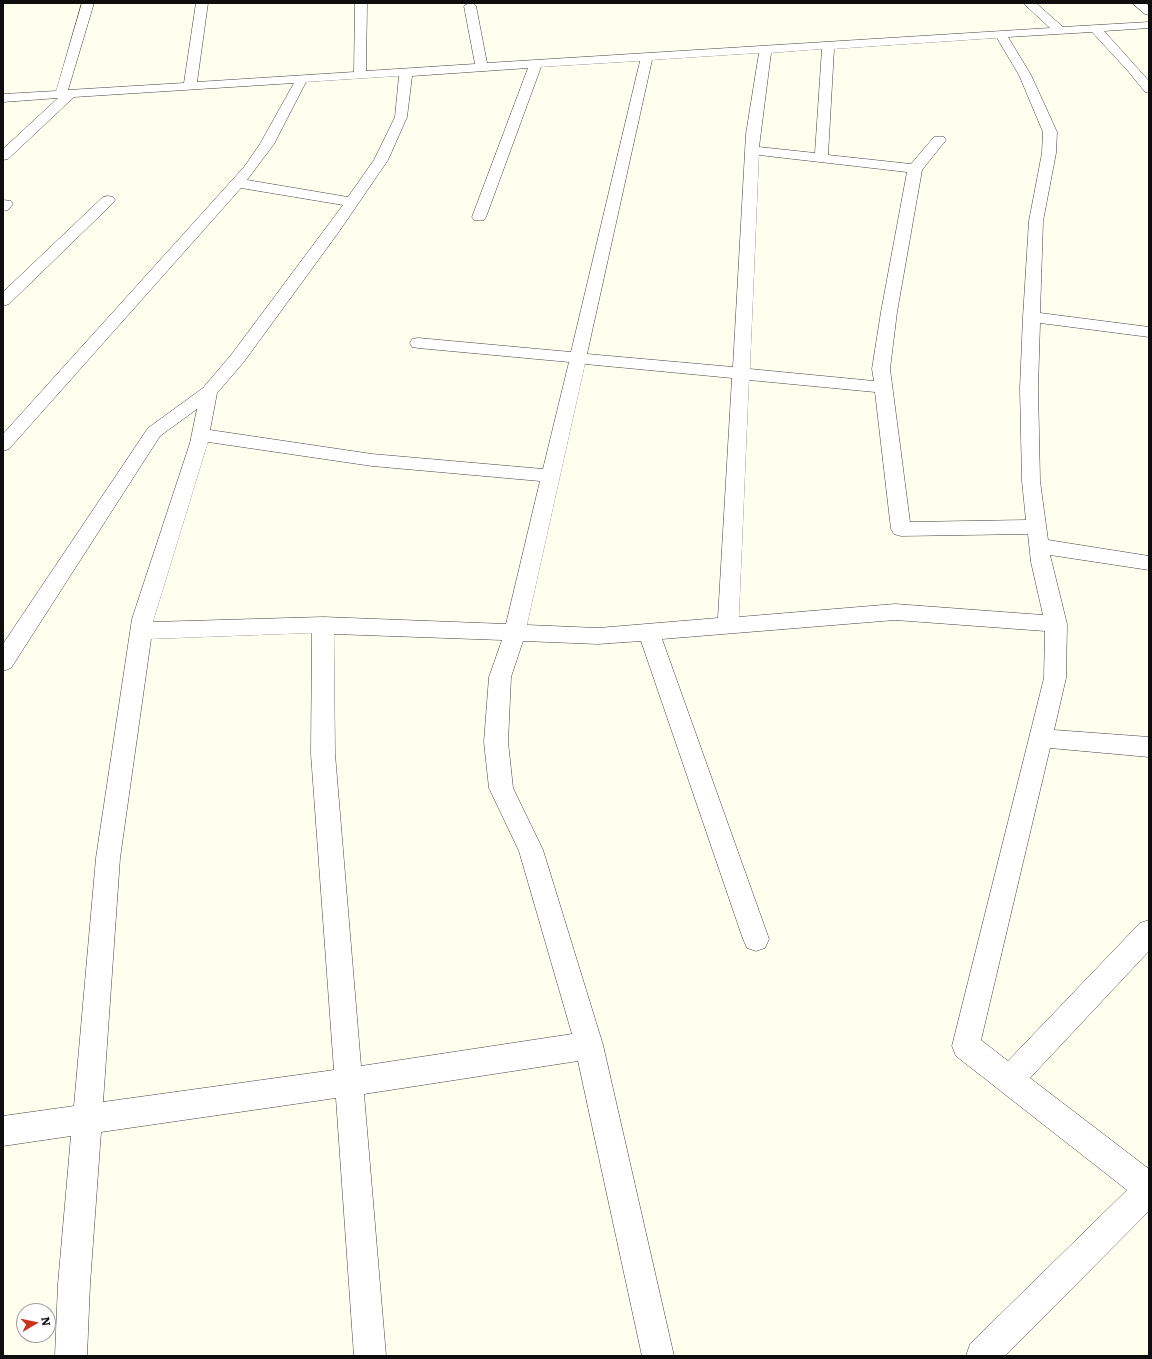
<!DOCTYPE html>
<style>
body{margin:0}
#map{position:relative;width:1152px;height:1359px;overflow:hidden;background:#ffffef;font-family:Literata,serif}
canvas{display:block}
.frame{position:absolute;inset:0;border:4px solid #0e0e0e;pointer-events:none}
.north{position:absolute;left:16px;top:1303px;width:40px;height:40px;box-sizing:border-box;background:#fff;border:1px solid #9f9f9f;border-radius:50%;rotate:81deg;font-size:11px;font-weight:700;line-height:16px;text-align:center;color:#0e0e0e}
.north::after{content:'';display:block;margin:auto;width:14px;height:18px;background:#c8341c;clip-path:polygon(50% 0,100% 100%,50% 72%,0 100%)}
</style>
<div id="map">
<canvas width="1152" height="1359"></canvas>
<div class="frame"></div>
<div class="north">N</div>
</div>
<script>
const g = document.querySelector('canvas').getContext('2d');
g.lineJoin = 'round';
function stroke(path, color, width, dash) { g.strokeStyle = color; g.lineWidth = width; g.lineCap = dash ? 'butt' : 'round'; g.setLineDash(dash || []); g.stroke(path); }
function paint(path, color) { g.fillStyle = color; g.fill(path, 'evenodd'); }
const minor = new Path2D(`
 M82 3H94L68 90 184 83 196 3H208L197 82 354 72 355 3H367L366 71 475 64 464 6 469 3 474 4 476 6 487 63 1050 28 1023 3H1036L1063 27 1149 22V28L1104 31 1149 81V93L1145 92 1128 71 1092 32 1008 37 1031 75 1057 132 1056 153 1043 221 1040 313 1149 327V337L1040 323 1038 388 1040 481 1048 540 1149 556V570L1050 555 1067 624 1066 678 1054 730 1149 737V757L1050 748 981 1040 1008 1061 1140 923 1149 920V951L1030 1078 1149 1169V1211L1005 1356H966L970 1344 1127 1190 956 1056 952 1046 1044 678 1045 631 895 620 662 639 769 939 765 948 756 951 747 948 743 939 641 641 598 644 523 641 511 677 508 742 513 788 543 850 603 1045 674 1356H642L578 1061 364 1094 386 1356H354L336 1098 101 1132 90 1284 87 1356H55L58 1284 71 1136 3 1146V1116L74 1106 96 858 132 619 190 443 197 409 160 436 11 668 3 671V644L148 428 203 388 231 355 343 205 241 188 9 449 3 451V434L244 167 260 144 294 83 74 97 8 159 3 160V149L58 98 3 102V94L56 91ZM997 38 1019 75 1043 132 1042 153 1029 221 1023 317 1020 388 1022 481 1026 520 910 522 890 369 897 312 922 170 946 140 944 137H934L911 164 828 155 834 49ZM822 49 815 153 759 147 771 53ZM759 53 746 134 733 367 587 354 652 60ZM640 61 571 352 418 338 412 339 410 343 412 347 418 348 569 362 543 469 372 454 210 430 217 393 243 363 338 233 388 160 407 117 412 76 528 68 472 217 474 220H484L486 217 541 67ZM399 76 395 117 374 160 348 197 247 180 274 144 306 82ZM759 155 907 172 881 312 872 369 874 381 750 369ZM585 364 732 378 718 618 598 628 527 625ZM749 380 875 392 891 529 894 534 901 536 1028 534 1031 562 1043 615 895 604 739 617ZM208 442 372 466 540 481 506 624 323 617 153 622ZM312 633 311 754 334 1070 103 1102 120 858 151 639ZM334 634 502 640 489 677 484 742 489 788 519 851 572 1034 361 1066 335 754Z
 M1132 3H1145L1149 6V15L1145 14Z
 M108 196 113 197 115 200 113 203 9 304 3 306V292L103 197Z
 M3 200 11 201 13 204 8 210 3 211Z`);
stroke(minor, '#414141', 1);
paint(minor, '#fff');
</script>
